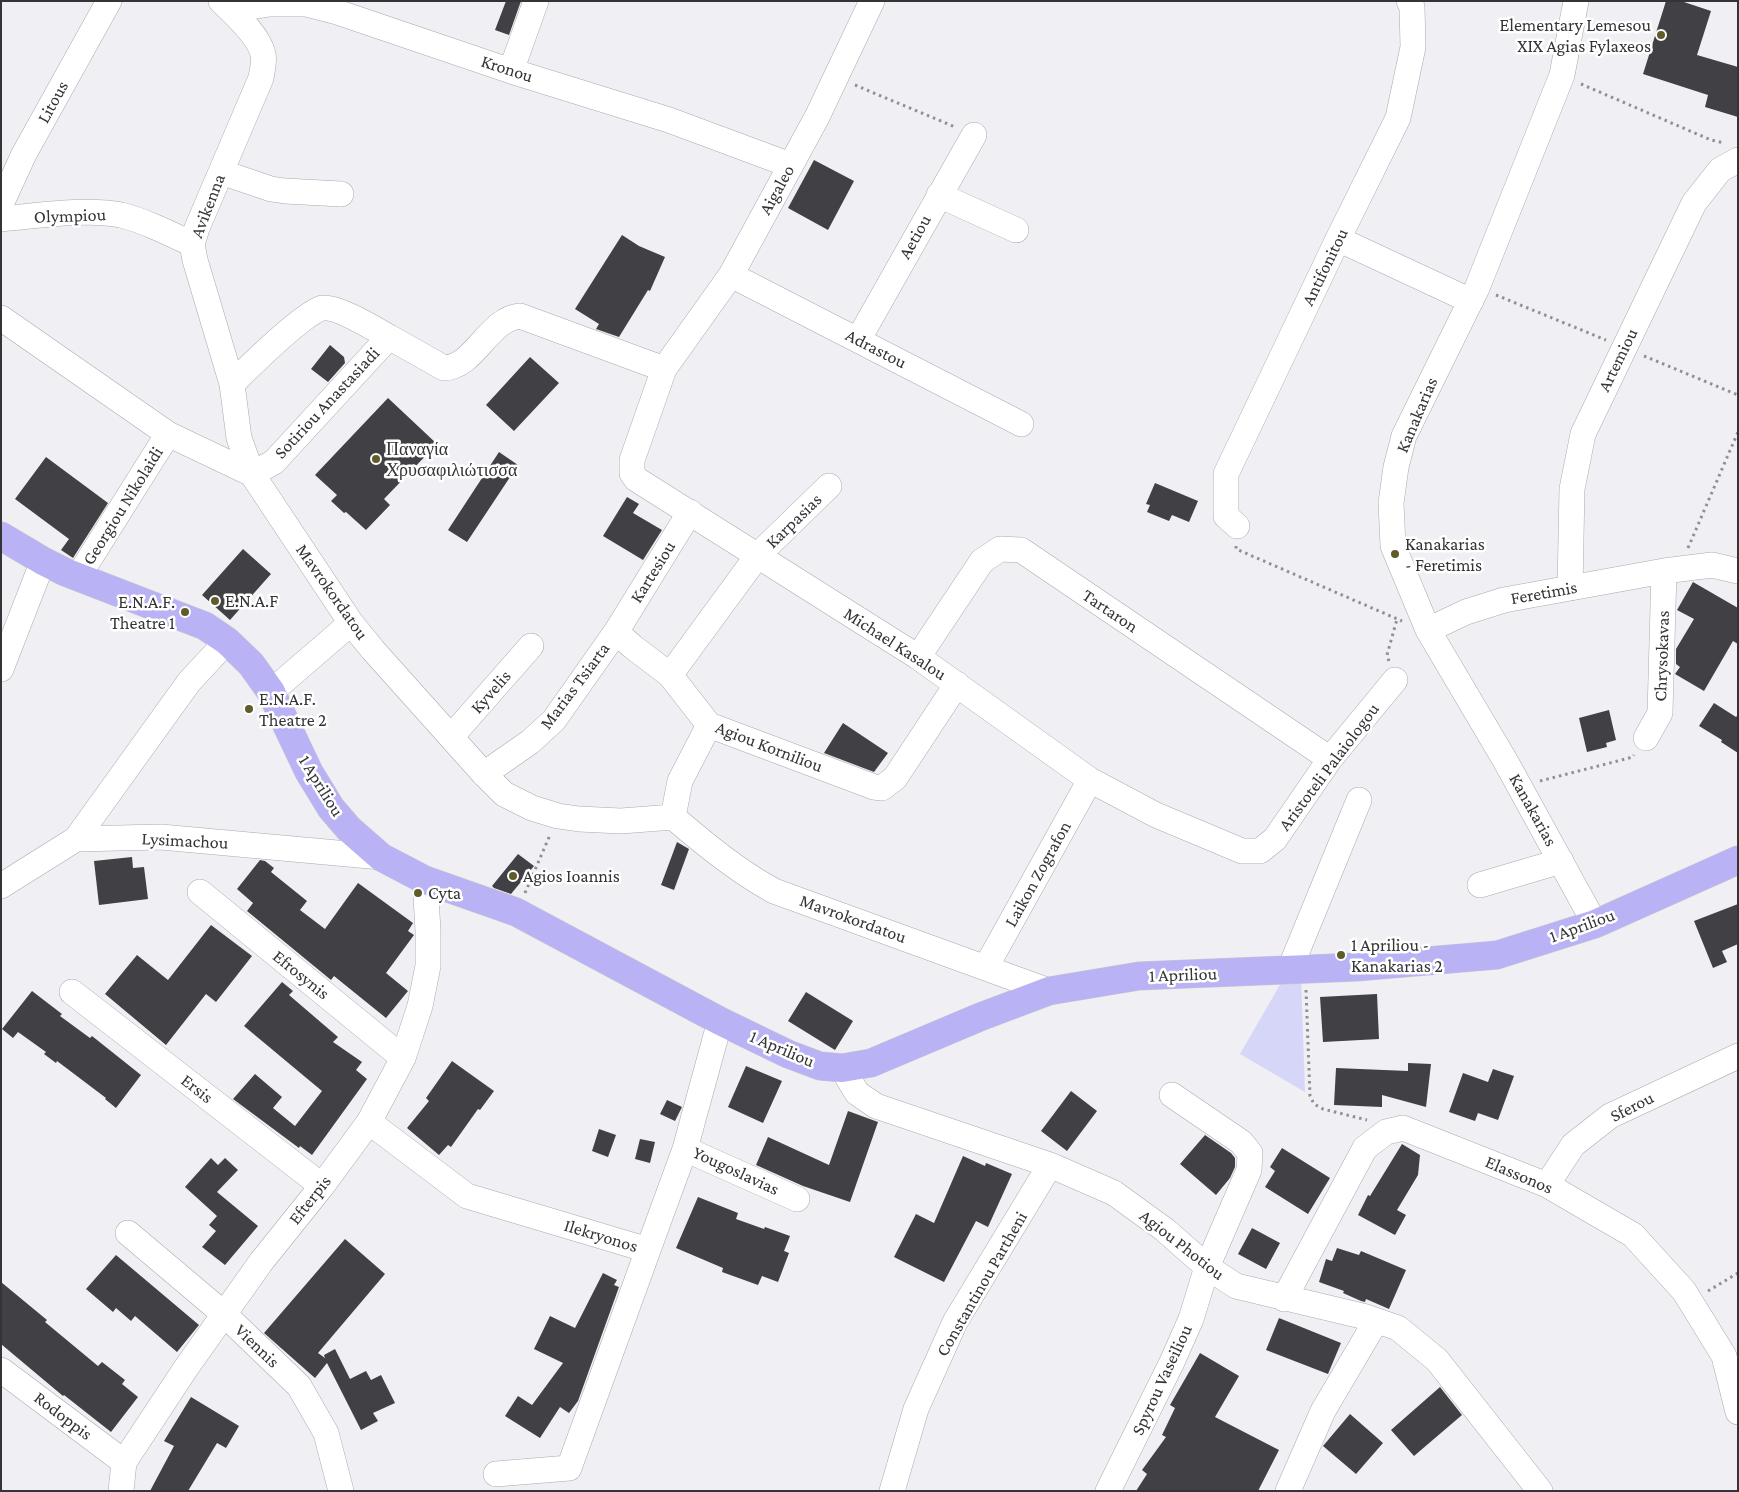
<!DOCTYPE html>
<meta charset="utf-8">
<style>
body{margin:0}
#map{position:relative;width:1739px;height:1492px;overflow:hidden;background:#efeff4;font-family:"Crimson Pro",serif}
canvas{display:block}
.frame{position:absolute;inset:0;border:2px solid #343436;pointer-events:none}
</style>
<div id="map">
<canvas width="1739" height="1492"></canvas>
<div class="frame"></div>
</div>
<script>
const g = document.querySelector('canvas').getContext('2d');
g.lineJoin = 'round';
function paint(path, color) { g.fillStyle = color; g.fill(path, 'evenodd'); }
function stroke(path, color, width, dash) { g.strokeStyle = color; g.lineWidth = width; g.lineCap = dash ? 'butt' : 'round'; g.setLineDash(dash || []); g.stroke(path); }
function drawText(font, color, halo, rows, align = 'center') {
  g.font = font + ' "Crimson Pro",serif'; g.lineWidth = 5; g.setLineDash([]); g.textBaseline = 'middle'; g.strokeStyle = halo; g.fillStyle = color; for (const [text, x, y, turn = 0] of rows) {
    g.save(); g.translate(x, y); g.rotate((+turn || 0) * Math.PI / 180); g.textAlign = isNaN(turn) ? turn : align; if (halo) g.strokeText(text, 0, 0); g.fillText(text, 0, 0); g.restore();
  }
}
paint(new Path2D(`
 M1285 976 1301 977 1305 1092 1240 1054Z`), '#d6d6f8');
paint(new Path2D(`
 M506 1H521L509 35 495 30Z
 M1666 1H1681L1711 11 1697 55 1738 67V117L1705 107 1708 95 1643 74Z
 M814 160 854 181 828 230 788 208Z
 M622 235 639 246 665 257 650 291 648 290 619 337 596 329 599 324 575 309Z
 M330 345 344 357 345 363 328 382 311 369Z
 M530 357 559 383 514 431 486 405Z
 M388 398 437 444 384 499 390 505 366 530 346 512 344 513 331 501 337 495 315 475Z
 M499 452 518 465 467 542 448 530Z
 M46 457 108 503 73 558 61 550 69 539 15 499Z
 M1155 483 1198 501 1189 522 1172 515 1169 521 1147 512 1150 505 1146 504Z
 M627 497 639 504 633 513 662 530 643 560 603 536Z
 M243 549 271 574 230 620 202 595Z
 M1693 582 1738 608V644L1733 641 1704 691 1675 674 1680 667 1676 664V649L1694 619 1677 610Z
 M1714 703 1736 717 1738 715V753L1721 742 1722 740 1699 726Z
 M1609 710 1616 740 1606 743 1607 747 1587 752 1579 718Z
 M843 723 888 753 874 772 824 753Z
 M677 842 689 849 674 890 661 885Z
 M518 854 534 866 511 894 494 888 492 886Z
 M132 857 133 868 144 867 148 899 99 905 94 861Z
 M260 860 265 861 274 868 271 872 307 901 300 910 325 929 358 883 413 923 408 931 414 935 386 973 408 991 386 1018 334 976 331 980 247 911 253 903 237 889Z
 M1738 904V944L1722 951 1727 962 1713 968 1694 921Z
 M211 925 252 956 216 1002 206 994 166 1045 105 994 137 955 168 980Z
 M282 982 293 991 289 995 338 1037 333 1042 362 1062 356 1070 367 1079 312 1155 300 1146 299 1148 233 1099 255 1074 282 1097 273 1108 295 1126 322 1091 244 1026Z
 M32 991 62 1014 60 1016 90 1038 92 1036 141 1075 116 1108 105 1099 106 1098 57 1061 56 1063 44 1054 46 1052 18 1032 13 1038 2 1029Z
 M806 992 853 1021 835 1050 788 1021Z
 M1377 994 1379 1039 1323 1042 1320 997Z
 M452 1061 494 1091 480 1110 478 1109 451 1147 448 1145 439 1155 407 1128 429 1101 426 1098Z
 M1408 1063 1431 1064 1426 1107 1382 1095V1107L1334 1105 1336 1068 1408 1071Z
 M746 1066 782 1081 763 1123 728 1107Z
 M1493 1069 1514 1076 1498 1120 1478 1113 1475 1121 1449 1112 1463 1073 1488 1082Z
 M1071 1091 1097 1111 1067 1151 1041 1131Z
 M667 1100 682 1107 675 1121 660 1114Z
 M848 1111 878 1122 850 1202 803 1186 756 1165 768 1137 829 1165Z
 M599 1129 616 1135 608 1157 592 1151Z
 M1205 1135 1231 1153 1235 1158V1167L1230 1178 1216 1195 1180 1164Z
 M640 1139 655 1142 650 1163 635 1159Z
 M1402 1144 1420 1155 1418 1175 1397 1210 1406 1215 1395 1235 1358 1215 1368 1195 1370 1196Z
 M1282 1148 1330 1178 1308 1214 1265 1187 1275 1171 1270 1167Z
 M963 1156 985 1166 986 1163 1012 1174 988 1227 976 1221 944 1282 894 1257 916 1214 934 1223Z
 M211 1158 218 1165 225 1158 238 1170 217 1192 258 1226 225 1265 202 1247 216 1231 209 1225 217 1216 185 1187Z
 M698 1197 738 1213 736 1219 764 1229 765 1227 790 1236 784 1251 789 1253 778 1282 762 1276 758 1285 722 1272 723 1268 676 1248Z
 M1252 1228 1280 1243 1266 1269 1238 1254Z
 M345 1239 385 1274 318 1353 325 1358 324 1355 335 1349 350 1379 366 1371 371 1380 381 1375 395 1403 373 1413 378 1421 361 1430 327 1363 315 1378 264 1333Z
 M1337 1248 1359 1255 1361 1251 1406 1270 1389 1309 1366 1299 1365 1302 1361 1301 1343 1293 1344 1291 1319 1282 1326 1259 1332 1261Z
 M116 1255 199 1325 177 1352 135 1316 131 1321 116 1308 113 1312 86 1289Z
 M603 1273 617 1280 614 1285 619 1287 578 1401 569 1413 560 1407 540 1438 505 1416 518 1396 532 1405 563 1363 534 1349 550 1316 575 1328Z
 M1 1282 47 1320 45 1322 98 1366 102 1362 125 1380 122 1384 138 1397 111 1432 64 1395 63 1396 1 1344Z
 M1279 1318 1341 1343 1328 1374 1266 1350Z
 M1200 1353 1239 1376 1215 1417 1279 1450 1258 1491H1136L1147 1474 1142 1470 1166 1437 1162 1435 1175 1408 1170 1405Z
 M1440 1387 1462 1415 1414 1456 1391 1430Z
 M191 1397 239 1426 226 1448 217 1443 188 1491H150L174 1446 164 1441Z
 M1350 1414 1383 1443 1356 1474 1323 1446Z`), '#414145');
const minor = new Path2D(`
 M221 1C235 14 259 36 263 54 265 61 262 71 261 78L197 228 192 244 195 260 232 384 239 438 252 474
 M872 1 817 117 731 275 664 369 632 460V473L636 479 918 657 1090 780 1156 815 1242 851H1260L1275 839 1330 759 1395 680
 M1576 1 1562 75 1477 288 1404 436 1396 467 1391 503 1393 546 1428 630 1506 762 1595 924
 M231 10 270 4H306L337 12 511 71 669 120 790 165
 M511 71 536 1
 M221 172 271 189 285 191 341 194
 M939 195 1016 230
 M1 204 24 154 109 1
 M1 219C35 216 88 208 121 215 145 221 169 233 192 244
 M1338 239 1471 301
 M731 275 1021 424
 M1 318 168 434 252 474 351 623 373 650 484 774 504 794 532 808 558 816 579 819 621 821 673 817C706 845 736 870 774 891L1049 991
 M858 340 974 135
 M232 384C247 369 306 310 323 308 337 306 375 329 389 337
 M252 474 274 462 389 337 444 368C475 367 488 319 520 316L664 369
 M1237 526 1226 516V474L1338 239 1398 118 1413 47 1412 7 1409 1
 M78 577 168 434
 M1570 588 1572 489 1583 434 1694 203 1720 170 1738 160
 M1428 630 1466 612 1504 600 1664 571 1712 565 1738 571
 M616 632 633 647 670 675 709 725 874 787 882 788 895 778 957 684
 M918 657 982 561 1000 549 1021 550 1330 759
 M1 669 43 561
 M670 675 758 555 829 486
 M271 692 351 623
 M451 737 531 646
 M1646 738 1660 713 1664 571
 M484 774 530 742 554 720 616 632 690 512
 M673 817 680 781 709 725
 M76 839 189 682 227 641
 M1480 885 1561 861
 M1 886 76 839 161 837 381 857
 M200 892 403 1058
 M986 967 1090 780
 M1289 971 1359 800
 M72 992 322 1186
 M720 1021 685 1149 797 1199
 M842 1068 857 1093 876 1106 1050 1165 1114 1193 1165 1230 1207 1267 1236 1286 1366 1317 1398 1328 1437 1360 1540 1491
 M369 1122 467 1196 648 1250 569 1468 496 1474
 M1547 1185 1573 1145 1610 1116 1738 1056
 M128 1233 224 1314 299 1386 326 1433 341 1491
 M648 1250 685 1149
 M1284 1299 1365 1148 1386 1132 1403 1128 1547 1185 1633 1235 1684 1291 1724 1356 1738 1412
 M1 1370 124 1462
 M121 1491 124 1462 186 1368 261 1262 322 1186 369 1122 403 1058 420 1006 428 966V931L425 880
 M892 1491 916 1409 955 1322 1050 1165
 M1108 1491 1172 1362 1191 1319 1207 1267 1249 1170 1250 1153 1241 1142 1172 1095
 M1288 1491 1323 1411 1376 1321`);
const major = new Path2D(`
 M1 536 43 561 65 572 205 626 227 641 251 664 271 692 309 772 331 808 349 829 381 857 425 880 516 912 720 1021 788 1054 820 1066 842 1068 871 1063 980 1017 1049 991 1139 976 1357 967 1497 955 1595 924 1738 860`);
stroke(minor, '#aaaaaf', 26);
stroke(major, '#cacacb', 29);
stroke(new Path2D(`
 M1581 84 1711 140 1725 143
 M855 85 955 127
 M1496 295 1606 340
 M1644 356 1738 395
 M1236 546V549L1402 621
 M1688 548 1738 432
 M1389 661 1387 655 1397 619
 M1540 781 1633 757 1634 755
 M525 893 550 835
 M1306 990 1310 1096 1314 1104 1323 1109 1367 1120
 M1708 1291 1738 1273`), '#909093', 3, [2.5, 4]);
stroke(minor, '#fff', 25);
stroke(major, '#b9b3f5', 28);
for (const [x, y, r, color] of [
 [1661,35,5,"#5f5c29"],
 [376,459,5,"#5f5c29"],
 [1395,554,5,"#5f5c29"],
 [215,601,5,"#5f5c29"],
 [185,612,5,"#5f5c29"],
 [249,709,5,"#5f5c29"],
 [513,876,5,"#5f5c29"],
 [418,893,5,"#5f5c29"],
 [1341,955,5,"#5f5c29"]
]) { const dot = new Path2D(); dot.arc(x, y, r, 0, 2 * Math.PI); g.fillStyle = color; g.fill(dot); stroke(dot, '#fff', 2); }
drawText('18px', '#343436', '#fff', [
 ["Elementary Lemesou",1651,25,"right"],
 ["XIX Agias Fylaxeos",1651,46,"right"],
 ["Παναγία",386,449],
 ["Χρυσαφιλιώτισσα",386,470],
 ["Kanakarias",1405,544],
 ["- Feretimis",1405,565],
 ["E.N.A.F",225,601],
 ["E.N.A.F.",175,602,"right"],
 ["Theatre 1",175,623,"right"],
 ["E.N.A.F.",259,699],
 ["Theatre 2",259,720],
 ["Agios Ioannis",523,876],
 ["Cyta",428,893],
 ["1 Apriliou -",1351,945],
 ["Kanakarias 2",1351,966]
], 'left');
drawText('18px', '#343436', '#fff', [
 ["Kronou",507,69,18],
 ["Litous",53,102,-61],
 ["Aigaleo",777,190,-61],
 ["Avikenna",208,206,-69],
 ["Olympiou",70,216,-2],
 ["Aetiou",915,237,-61],
 ["Antifonitou",1325,267,-64],
 ["Adrastou",876,349,27],
 ["Artemiou",1618,360,-64],
 ["Sotiriou Anastasiadi",327,403,-47],
 ["Kanakarias",1417,415,-67],
 ["Georgiou Nikolaidi",123,506,-58],
 ["Karpasias",794,521,-44],
 ["Kartesiou",653,572,-58],
 ["Mavrokordatou",332,592,55],
 ["Feretimis",1544,593,-10],
 ["Tartaron",1110,611,34],
 ["Michael Kasalou",895,644,33],
 ["Chrysokavas",1662,656,-88],
 ["Marias Tsiarta",575,686,-53],
 ["Kyvelis",491,692,-49],
 ["Agiou Korniliou",769,747,21],
 ["Aristoteli Palaiologou",1329,767,-53],
 ["1 Apriliou",321,786,58],
 ["Kanakarias",1533,810,61],
 ["Lysimachou",185,841,3],
 ["Laikon Zografon",1038,874,-61],
 ["Mavrokordatou",853,919,20],
 ["1 Apriliou",1582,926,-20],
 ["Efrosynis",301,975,39],
 ["1 Apriliou",1183,975,-2],
 ["1 Apriliou",782,1049,23],
 ["Ersis",197,1089,38],
 ["Sferou",1632,1107,-27],
 ["Yougoslavias",736,1171,25],
 ["Elassonos",1519,1175,23],
 ["Efterpis",310,1200,-52],
 ["Ilekryonos",601,1236,17],
 ["Agiou Photiou",1182,1245,38],
 ["Constantinou Partheni",982,1284,-60],
 ["Viennis",257,1346,44],
 ["Spyrou Vaseiliou",1162,1380,-65],
 ["Rodoppis",63,1416,37]
]);
</script>
